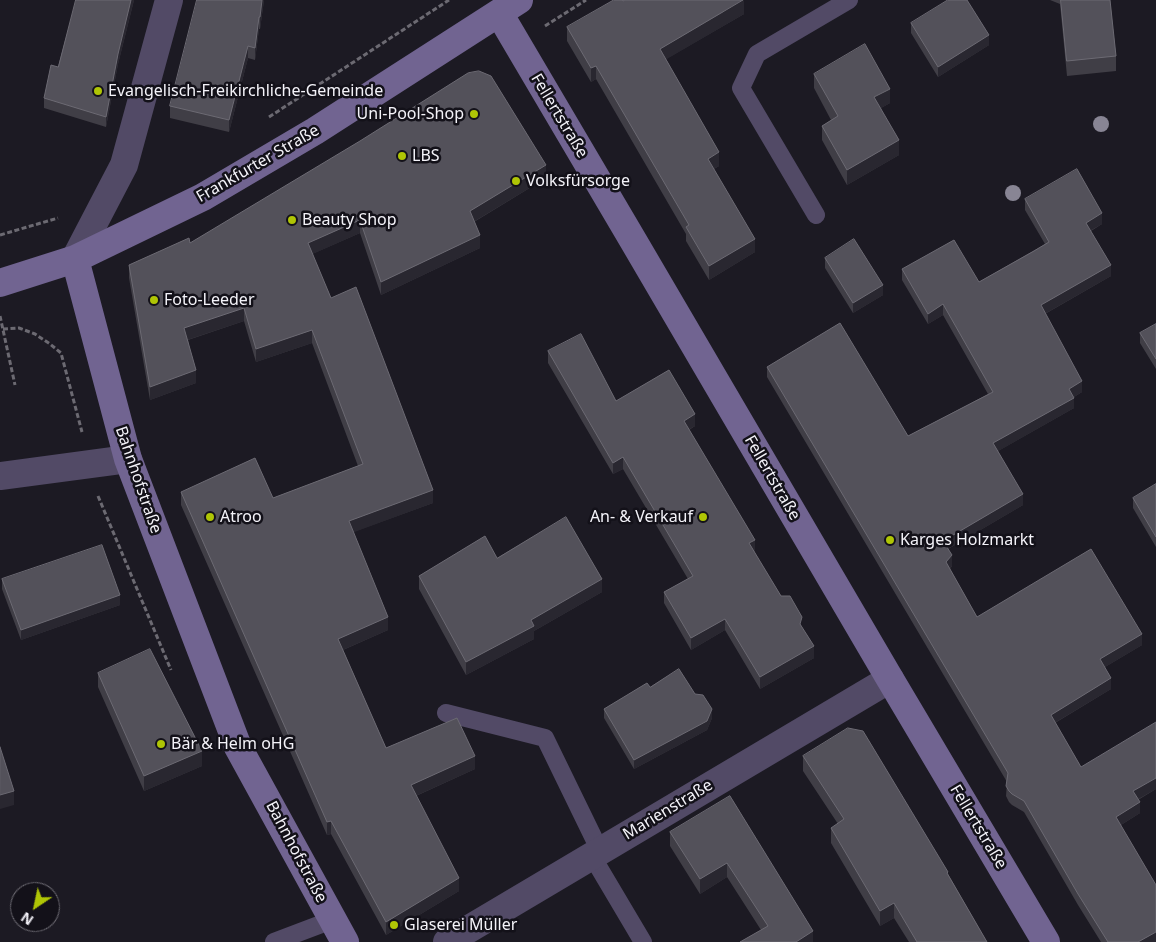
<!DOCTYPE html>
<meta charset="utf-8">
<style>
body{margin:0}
#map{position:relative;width:1156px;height:942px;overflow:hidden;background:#1c1a23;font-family:"Noto Sans",sans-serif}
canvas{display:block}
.north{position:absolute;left:10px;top:882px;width:50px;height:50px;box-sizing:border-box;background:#131119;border:1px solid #6d6b73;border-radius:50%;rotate:214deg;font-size:14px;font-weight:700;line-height:20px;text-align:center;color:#f4f3f9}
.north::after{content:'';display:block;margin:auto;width:18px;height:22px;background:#afc505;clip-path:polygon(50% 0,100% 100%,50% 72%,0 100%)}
</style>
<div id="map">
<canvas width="1156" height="942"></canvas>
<div class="north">N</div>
</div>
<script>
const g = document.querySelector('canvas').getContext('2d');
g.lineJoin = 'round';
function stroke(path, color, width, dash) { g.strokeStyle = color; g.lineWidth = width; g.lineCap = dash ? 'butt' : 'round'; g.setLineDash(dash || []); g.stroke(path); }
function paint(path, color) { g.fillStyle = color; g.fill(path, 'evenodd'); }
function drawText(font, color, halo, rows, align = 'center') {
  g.font = font + ' "Noto Sans",sans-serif'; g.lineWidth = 5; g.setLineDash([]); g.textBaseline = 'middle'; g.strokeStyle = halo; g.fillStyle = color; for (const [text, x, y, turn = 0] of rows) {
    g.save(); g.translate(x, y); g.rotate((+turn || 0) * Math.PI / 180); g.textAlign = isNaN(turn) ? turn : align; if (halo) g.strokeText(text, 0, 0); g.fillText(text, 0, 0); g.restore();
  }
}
stroke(new Path2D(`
 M545 26 586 0
 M269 117 449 0
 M0 235 58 218
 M0 316 15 385
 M3 329 19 328 35 334 50 344 61 353 82 432
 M98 496 171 670`), '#6c6a72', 3, [5, 2.5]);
stroke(new Path2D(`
 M816 215 741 88 757 54 849 0
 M446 713 545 738 600 851
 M592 856 643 942
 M274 942 332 920`), '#524a66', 18);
stroke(new Path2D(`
 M75 259 124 165 169 0
 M0 476 128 459
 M447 942 890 679`), '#524a66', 28);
stroke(new Path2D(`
 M499 13 634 242 890 679 1046 942
 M75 259 128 459 238 747 345 942
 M0 283 75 259 203 197 315 131 519 0`), '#716491', 28);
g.fillStyle = '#888594';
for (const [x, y] of [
 [1101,124],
 [1013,193]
]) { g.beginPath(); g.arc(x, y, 8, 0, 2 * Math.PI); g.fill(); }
paint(new Path2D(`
 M76 0H134L118 64 106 127 44 108V98L58 67Z
 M264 0 260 29H259L255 60 248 58 229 132 170 118V106Z
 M1050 0H1110L1116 56V71L1067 76 1060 4Z
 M623 1 744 14 666 59 719 166 714 169 755 252 709 280 686 241V234L596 79 591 82 567 41V27Z
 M911 23 989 45 938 77 911 33Z
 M814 74 890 103 881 108 899 155 847 185 822 140V126L831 120 814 88Z
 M546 178 474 222 480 248 381 295 360 233 312 254 331 298 433 503 353 532 388 630 343 650 386 748 475 769 416 796 459 891 386 935 331 834 327 835 181 505V492L273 498 358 466 312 343 256 362 244 321 188 340 196 383 150 400 129 278V265L190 243Z
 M1025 199 1102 224 1091 231 1111 276 1045 314 1082 392 1074 397V408L998 451 1023 505 948 549 952 566 950 569 977 617 1142 645 1105 667 1111 689 1055 723 1081 767 1156 789 1138 800 1140 813 1121 825 1156 942H1101L1078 905 1024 812 1012 805 1009 802 1006 796 1007 782 767 377V367L908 436 988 394 943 315 928 324 902 280V269L979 282 1045 244 1025 210Z
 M825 258 883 295 853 313 825 268Z
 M1156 324V369L1140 343V333Z
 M548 351 616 401 695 426 689 430 754 552 781 596 802 627 814 658 760 689 725 630 691 650 664 603V592L688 579 623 469 613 474 548 363Z
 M1156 484V547L1133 508V498Z
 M497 558 602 592 534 631V639L466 675 419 589V576Z
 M2 579 120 605 21 640 2 589Z
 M98 673 202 766 144 791 98 687Z
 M650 687 695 694 712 718 707 730 634 769 604 718V709Z
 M803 756 948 874 987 942H909L894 918 880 926 831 843V828L838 824 803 771Z
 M730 796 813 942 761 930 727 877 700 894 670 846V832Z`), '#403e46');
paint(new Path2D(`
 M131 0H134L118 64 106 127V117L118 54Z
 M262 0H264L260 29V17Z
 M744 0V14L660 63V49Z
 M259 17V29L255 60V48Z
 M989 35V45L938 77V67Z
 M248 46V58L229 132V120Z
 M596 66V79L591 82V68Z
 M890 89V103L874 112V97Z
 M899 140V155L847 185V170Z
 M719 152V166L708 172V159Z
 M546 165V178L470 224V211Z
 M1102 213V224L1086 233V223Z
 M360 220V233L308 256V243Z
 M480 235V248L381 295V282Z
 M755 239V252L709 280V266Z
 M1111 265V276L1041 316V305Z
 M883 285V295L853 313V303Z
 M943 304V315L928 324V314Z
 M244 308V321L184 341V328Z
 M312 330V343L256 362V349Z
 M196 370V383L150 400V387Z
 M1082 381V392L1069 400V389Z
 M1074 398V408L993 454V443Z
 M695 414V426L684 432V421Z
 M623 457V469L613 474V463Z
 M433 490V503L349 534V521Z
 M1023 494V505L943 552V541Z
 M755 540V552L749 555V543Z
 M952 555V566L946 573V562Z
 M602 579V592L534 631V639L466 675V662L531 620Z
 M120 595V605L21 640V630Z
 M388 617V630L338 652V639Z
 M725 619V630L691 650V638Z
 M1142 634V645L1100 670V659Z
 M814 646V658L760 689V677Z
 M1111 678V689L1051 725V715Z
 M712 709V718L707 730 634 769V760Z
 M202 751V766L144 791V776Z
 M475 756V769L411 798V785Z
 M1156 778V789L1133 802V791Z
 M14 791V805L0 809V795Z
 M1140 802V813L1116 828V817Z
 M331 821V834L327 835V822Z
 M727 863V877L700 894V879Z
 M459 878V891L386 935V922Z
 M894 903V918L880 926V911Z
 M813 931V942H796Z
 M1156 932V942H1138Z`), '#292730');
const building = new Path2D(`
 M76 0H131L118 54 106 117 44 98 51 65 58 67Z
 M197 0H262L260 17H259L255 48 248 46 229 120 170 106Z
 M614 0H623V1L625 0H743L660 49 719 152 708 159 755 239 709 266 686 227 689 225 596 66 591 68 567 27Z
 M948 0H967L989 35 938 67 911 23Z
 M1061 0H1110L1116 56 1067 61Z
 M865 44 890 89 874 97 899 140 847 170 822 126 838 116 814 74Z
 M479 71 491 76 546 165 470 211 480 235 381 282 360 220 308 243 331 298 356 287 433 490 349 521 388 617 338 639 386 748 457 718 475 756 411 785 459 878 386 922 331 821 327 822 181 492 255 458 273 498 363 464 312 330 256 349 244 308 184 328 196 370 150 387 129 265 189 238 190 243 360 141 468 73Z
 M1077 169 1102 213 1086 223 1111 265 1041 305 1082 381 1069 389 1074 398 993 443 1023 494 943 541 952 555 946 562 977 617 1091 549 1142 634 1100 659 1111 678 1051 715 1081 767 1156 722V778L1133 791 1140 802 1116 817 1156 885V932L1138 942H1108L1078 894 1024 801 1012 794 1009 791 1006 786 1008 773 767 367 840 323 908 436 993 392 943 304 928 314 902 269 954 240 979 282 1034 251 1049 242 1025 199Z
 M854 239 883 285 853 303 825 258Z
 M1156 324V359L1140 333Z
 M581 334 616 401 669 370 695 414 684 421 755 540 749 543 781 596H790L802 617 800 624 814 646 760 677 725 619 691 638 664 592 693 576 623 457 613 463 548 351Z
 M1156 484V537L1133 498Z
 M566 517 602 579 531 620 534 626 466 662 419 576 485 536 497 558Z
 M102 545 120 595 21 630 2 579Z
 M150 649 202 751 144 776 98 673Z
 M679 669 695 694 703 695 712 709 707 721 634 760 604 709 647 683 650 687Z
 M848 728 863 731 948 872 947 873 987 942H917L894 903 880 911 831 828 844 819 803 756Z
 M0 747 14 791 0 795Z
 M730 796 813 931 796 942H740L768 926 727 863 700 879 670 832Z`);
paint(building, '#53515a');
stroke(building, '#6c6a73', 1);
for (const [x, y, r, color] of [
 [98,91,5,"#afc505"],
 [474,114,5,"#afc505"],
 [402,156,5,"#afc505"],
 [516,181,5,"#afc505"],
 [292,220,5,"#afc505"],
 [154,300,5,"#afc505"],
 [210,517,5,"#afc505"],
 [703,517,5,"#afc505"],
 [890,540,5,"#afc505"],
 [161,744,5,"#afc505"],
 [394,925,5,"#afc505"]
]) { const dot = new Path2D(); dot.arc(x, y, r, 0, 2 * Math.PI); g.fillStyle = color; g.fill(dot); stroke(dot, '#131119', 2); }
drawText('16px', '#f4f3f9', '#131119', [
 ["Evangelisch-Freikirchliche-Gemeinde",108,91],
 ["Uni-Pool-Shop",464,114,"right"],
 ["LBS",412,156],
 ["Volksfürsorge",526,181],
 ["Beauty Shop",302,220],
 ["Foto-Leeder",164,300],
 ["Atroo",220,517],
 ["An- & Verkauf",693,517,"right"],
 ["Karges Holzmarkt",900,540],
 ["Bär & Helm oHG",171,744],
 ["Glaserei Müller",404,925]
], 'left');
drawText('16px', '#f4f3f9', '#131119', [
 ["Fellertstraße",559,116,59],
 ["Frankfurter Straße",258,164,-30],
 ["Fellertstraße",772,478,60],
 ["Bahnhofstraße",138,480,71],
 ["Marienstraße",668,810,-31],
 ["Fellertstraße",978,827,59],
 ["Bahnhofstraße",296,852,62]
]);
</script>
